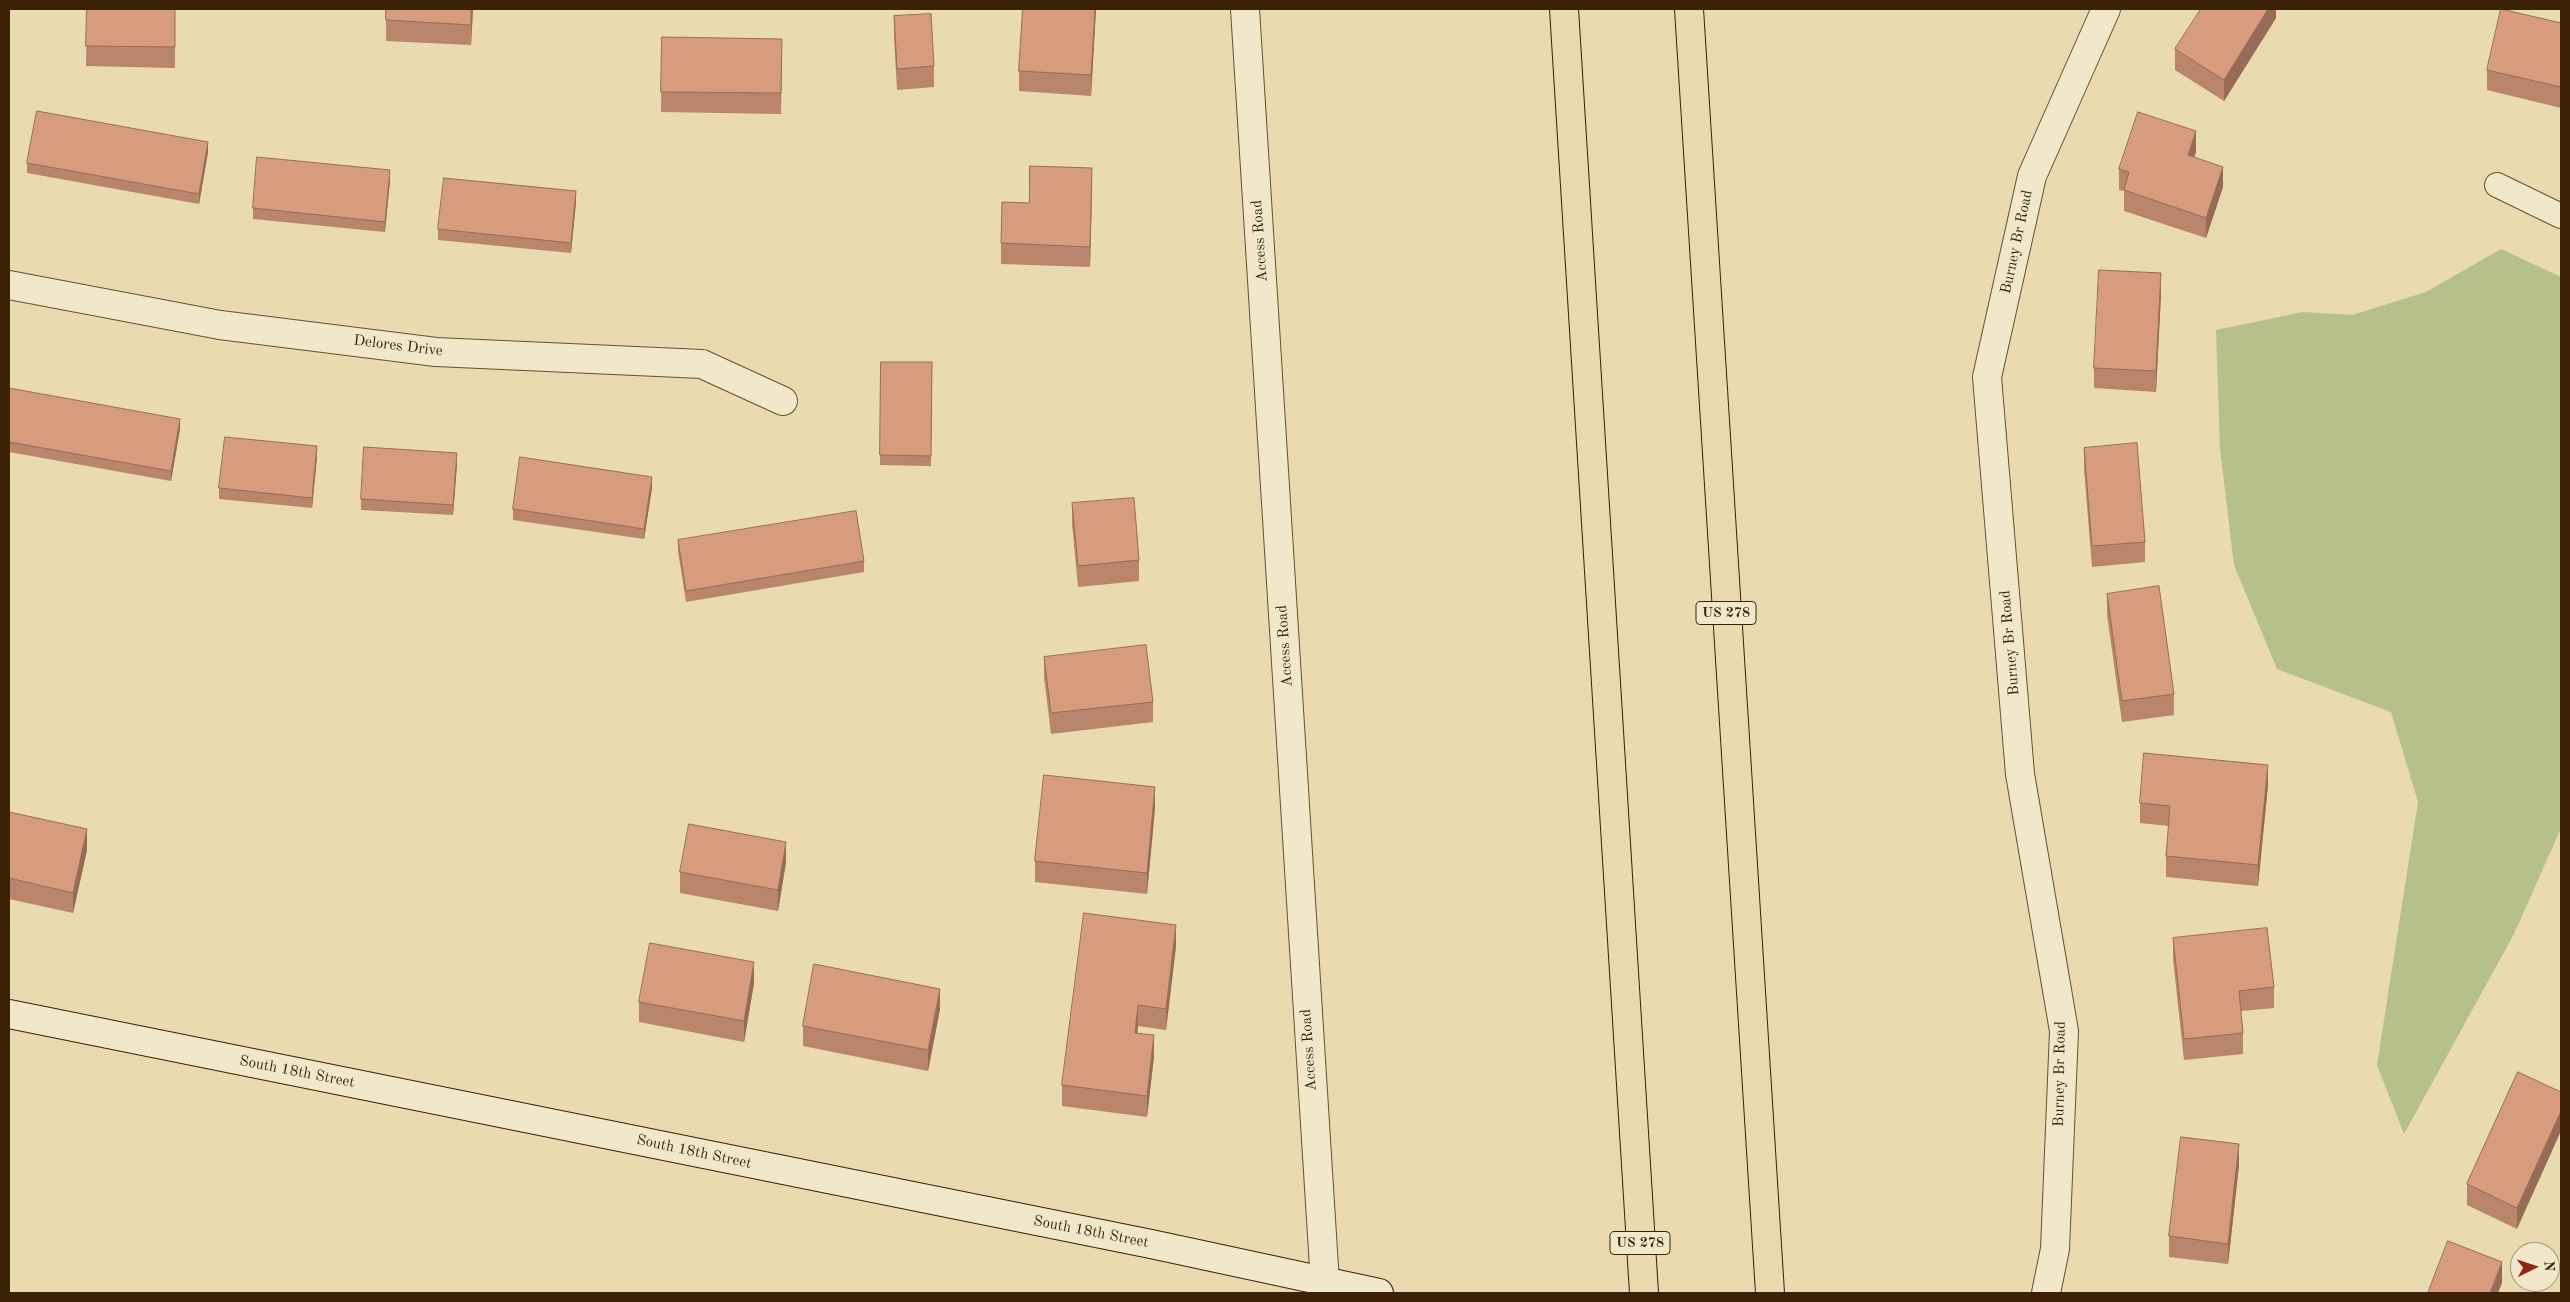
<!DOCTYPE html>
<style>
body{margin:0}
#map{position:relative;width:2570px;height:1302px;overflow:hidden;background:#e9dbaf;font-family:"Old Standard TT",serif}
canvas{display:block}
.frame{position:absolute;inset:0;border:10px solid #3b2106;pointer-events:none}
.north{position:absolute;left:2510px;top:1242px;width:50px;height:50px;box-sizing:border-box;background:#f1e8cb;border:1px solid #a8987c;border-radius:50%;rotate:86deg;font-size:14px;font-weight:700;line-height:20px;text-align:center;color:#3b2106}
.north::after{content:'';display:block;margin:auto;width:18px;height:22px;background:#8f2418;clip-path:polygon(50% 0,100% 100%,50% 72%,0 100%)}
</style>
<div id="map">
<canvas width="2570" height="1302"></canvas>
<div class="frame"></div>
<div class="north">N</div>
</div>
<script>
const g = document.querySelector('canvas').getContext('2d');
g.lineJoin = 'round';
function paint(path, color) { g.fillStyle = color; g.fill(path, 'evenodd'); }
function stroke(path, color, width, dash) { g.strokeStyle = color; g.lineWidth = width; g.lineCap = dash ? 'butt' : 'round'; g.setLineDash(dash || []); g.stroke(path); }
function drawText(font, color, halo, rows, align = 'center') {
  g.font = font + ' "Old Standard TT",serif'; g.lineWidth = 4.5; g.setLineDash([]); g.textBaseline = 'middle'; g.strokeStyle = halo; g.fillStyle = color; for (const [text, x, y, turn = 0] of rows) {
    g.save(); g.translate(x, y); g.rotate((+turn || 0) * Math.PI / 180); g.textAlign = isNaN(turn) ? turn : align; if (halo) g.strokeText(text, 0, 0); g.fillText(text, 0, 0); g.restore();
  }
}
paint(new Path2D(`
 M2501 249 2561 277V828L2514 934 2404 1134 2377 1065 2418 802 2391 712 2277 669 2234 565 2220 448 2216 330 2303 312 2352 315 2426 292Z`), '#b5c08b');
const lane = new Path2D(`
 M2497 185 2561 216`);
const street = new Path2D(`
 M1245 9 1325 1283
 M9 285 220 325 436 352 702 364 783 401
 M2046 1293 2055 1249 2064 1031 2020 774 1987 377 2032 176 2106 9`);
const secondary = new Path2D(`
 M9 1014 1151 1244 1379 1293`);
const highway = new Path2D(`
 M1564 9 1644 1293
 M1689 9 1770 1293`);
stroke(lane, '#665030', 26);
stroke(street, '#665030', 30);
stroke(secondary, '#3b2106', 30);
stroke(highway, '#3b2106', 30);
stroke(lane, '#f1e8cb', 24);
stroke(street, '#f1e8cb', 28);
stroke(secondary, '#f1e8cb', 28);
stroke(highway, '#e9dbaf', 28);
paint(new Path2D(`
 M87 9H175V68L86 66Z
 M386 9H473L471 45 386 41Z
 M1023 9H1096L1091 96 1019 91V71Z
 M2276 9V18L2224 101 2175 70V49Z
 M894 16 934 66V87L897 90 894 37Z
 M2561 23V108L2487 90V70Z
 M662 37 782 59 781 114 661 112Z
 M208 152 199 204 27 173V163Z
 M2196 152 2194 157 2223 187 2206 238 2124 211V191L2119 190V169Z
 M390 180 385 232 253 219V208Z
 M1092 189 1090 267 1001 264V243L1029 203Z
 M576 202 571 253 438 240V229Z
 M2161 294 2156 392 2094 388V368Z
 M881 362H932L931 466 880 465Z
 M9 388 180 429 171 481 9 452Z
 M2084 448 2145 542V562L2092 567 2084 469Z
 M317 457 312 508 219 499V488Z
 M457 464 453 515 361 510V499Z
 M652 488 644 539 513 520V509Z
 M1072 503 1139 560V581L1078 587 1072 524Z
 M678 540 864 561V572L686 602 678 551Z
 M2107 594 2174 694V715L2122 722 2107 615Z
 M1044 657 1153 702V722L1051 734 1044 677Z
 M2268 785 2258 886 2166 877V856L2169 826 2140 823V803Z
 M1155 808 1147 894 1035 882V861Z
 M9 815 87 850 73 913 9 899Z
 M786 862 778 911 680 893V872Z
 M2173 938 2274 987V1008L2241 1011 2243 1033V1054L2184 1060 2173 959Z
 M1176 946 1166 1030 1138 1026 1137 1033 1154 1056 1147 1117 1062 1106V1085Z
 M754 983 744 1042 639 1022V1002Z
 M940 1009 928 1071 803 1046V1026Z
 M2518 1072 2517 1229 2467 1205V1184Z
 M2239 1165 2228 1264 2169 1257V1236Z`), '#b9856c');
paint(new Path2D(`
 M471 9H473L471 45Z
 M1095 9H1096L1091 96V75Z
 M2268 9H2276V18L2224 101V80Z
 M2196 131V152L2188 176V155Z
 M208 142V152L199 204V194Z
 M2223 167V187L2206 238V218Z
 M1092 168V189L1090 267V247Z
 M390 170V180L385 232V222Z
 M576 191V202L571 253V243Z
 M2161 273V294L2156 392V371Z
 M180 419V429L171 481V471Z
 M317 446V457L312 508V498Z
 M457 453V464L453 515V505Z
 M652 477V488L644 539V529Z
 M2268 765V785L2258 886V865Z
 M1155 787V808L1147 894V873Z
 M87 829V850L73 913V893Z
 M786 842V862L778 911V890Z
 M1176 925V946L1166 1030V1009Z
 M754 962V983L744 1042V1021Z
 M940 989V1009L928 1071V1050Z
 M1138 1005V1026L1135 1054V1033Z
 M1154 1035V1056L1147 1117V1096Z
 M2561 1111V1131L2517 1229V1208Z
 M2239 1144V1165L2228 1264V1244Z
 M2502 1262V1283L2498 1293H2490Z`), '#966c58');
const building = new Path2D(`
 M87 9H175V47L86 46Z
 M386 9H471V25L386 20Z
 M1023 9H1095L1091 75 1019 71Z
 M2201 9H2268L2224 80 2175 49Z
 M2501 9 2561 23V87L2487 70Z
 M931 14 934 66 897 69 894 16Z
 M662 37 782 39 781 93 661 92Z
 M37 111 208 142 199 194 27 163Z
 M2138 112 2196 131 2188 155 2223 167 2206 218 2124 190 2129 172 2119 169Z
 M257 157 390 170 385 222 253 208Z
 M1030 166 1092 168 1090 247 1001 243 1002 202 1029 203Z
 M444 178 576 191 571 243 438 229Z
 M2099 270 2161 273 2156 371 2094 368Z
 M881 362H932L931 456 880 455Z
 M9 388 180 419 171 471 9 442Z
 M225 437 317 446 312 498 219 488Z
 M2137 443 2145 542 2092 546 2084 448Z
 M364 447 457 453 453 505 361 499Z
 M520 457 652 477 644 529 513 509Z
 M1134 498 1139 560 1078 566 1072 503Z
 M856 511 864 561 686 591 678 540Z
 M2159 586 2174 694 2122 701 2107 594Z
 M1146 645 1153 702 1051 713 1044 657Z
 M2144 753 2268 765 2258 865 2166 856 2170 806 2140 803Z
 M1044 775 1155 787 1147 873 1035 861Z
 M9 812 87 829 73 893 9 878Z
 M689 824 786 842 778 890 680 872Z
 M1084 913 1176 925 1166 1009 1138 1005 1135 1033 1154 1035 1147 1096 1062 1085Z
 M2267 928 2274 987 2239 991 2243 1033 2184 1039 2173 938Z
 M650 943 754 962 744 1021 639 1002Z
 M814 964 940 989 928 1050 803 1026Z
 M2518 1072 2561 1092V1111L2517 1208 2467 1184Z
 M2181 1137 2239 1144 2228 1244 2169 1236Z
 M2448 1241 2502 1262 2490 1293H2428Z`);
paint(building, '#d79b7e');
stroke(building, '#966c58', 1);
for (const [x, y, w] of [
 [1726,613,60],
 [1640,1243,60]
]) { const box = new Path2D(); box.roundRect(x - w / 2, y - 11.5, w, 23, 4); g.fillStyle = '#f1e8cb'; g.fill(box); stroke(box, '#3b2106', 1); }
drawText('bold 14px', '#3b2106', null, [
 ["US 278",1726,613],
 ["US 278",1640,1243]
]);
drawText('15px', '#3b2106', '#f1e8cb', [
 ["Access Road",1260,241,-94],
 ["Burney Br Road",2017,242,-78],
 ["Delores Drive",398,346,7],
 ["Burney Br Road",2010,643,-95],
 ["Access Road",1285,646,-94],
 ["Access Road",1309,1050,-94],
 ["South 18th Street",297,1072,11],
 ["Burney Br Road",2060,1074,-89],
 ["South 18th Street",694,1152,12],
 ["South 18th Street",1091,1232,11]
]);
</script>
